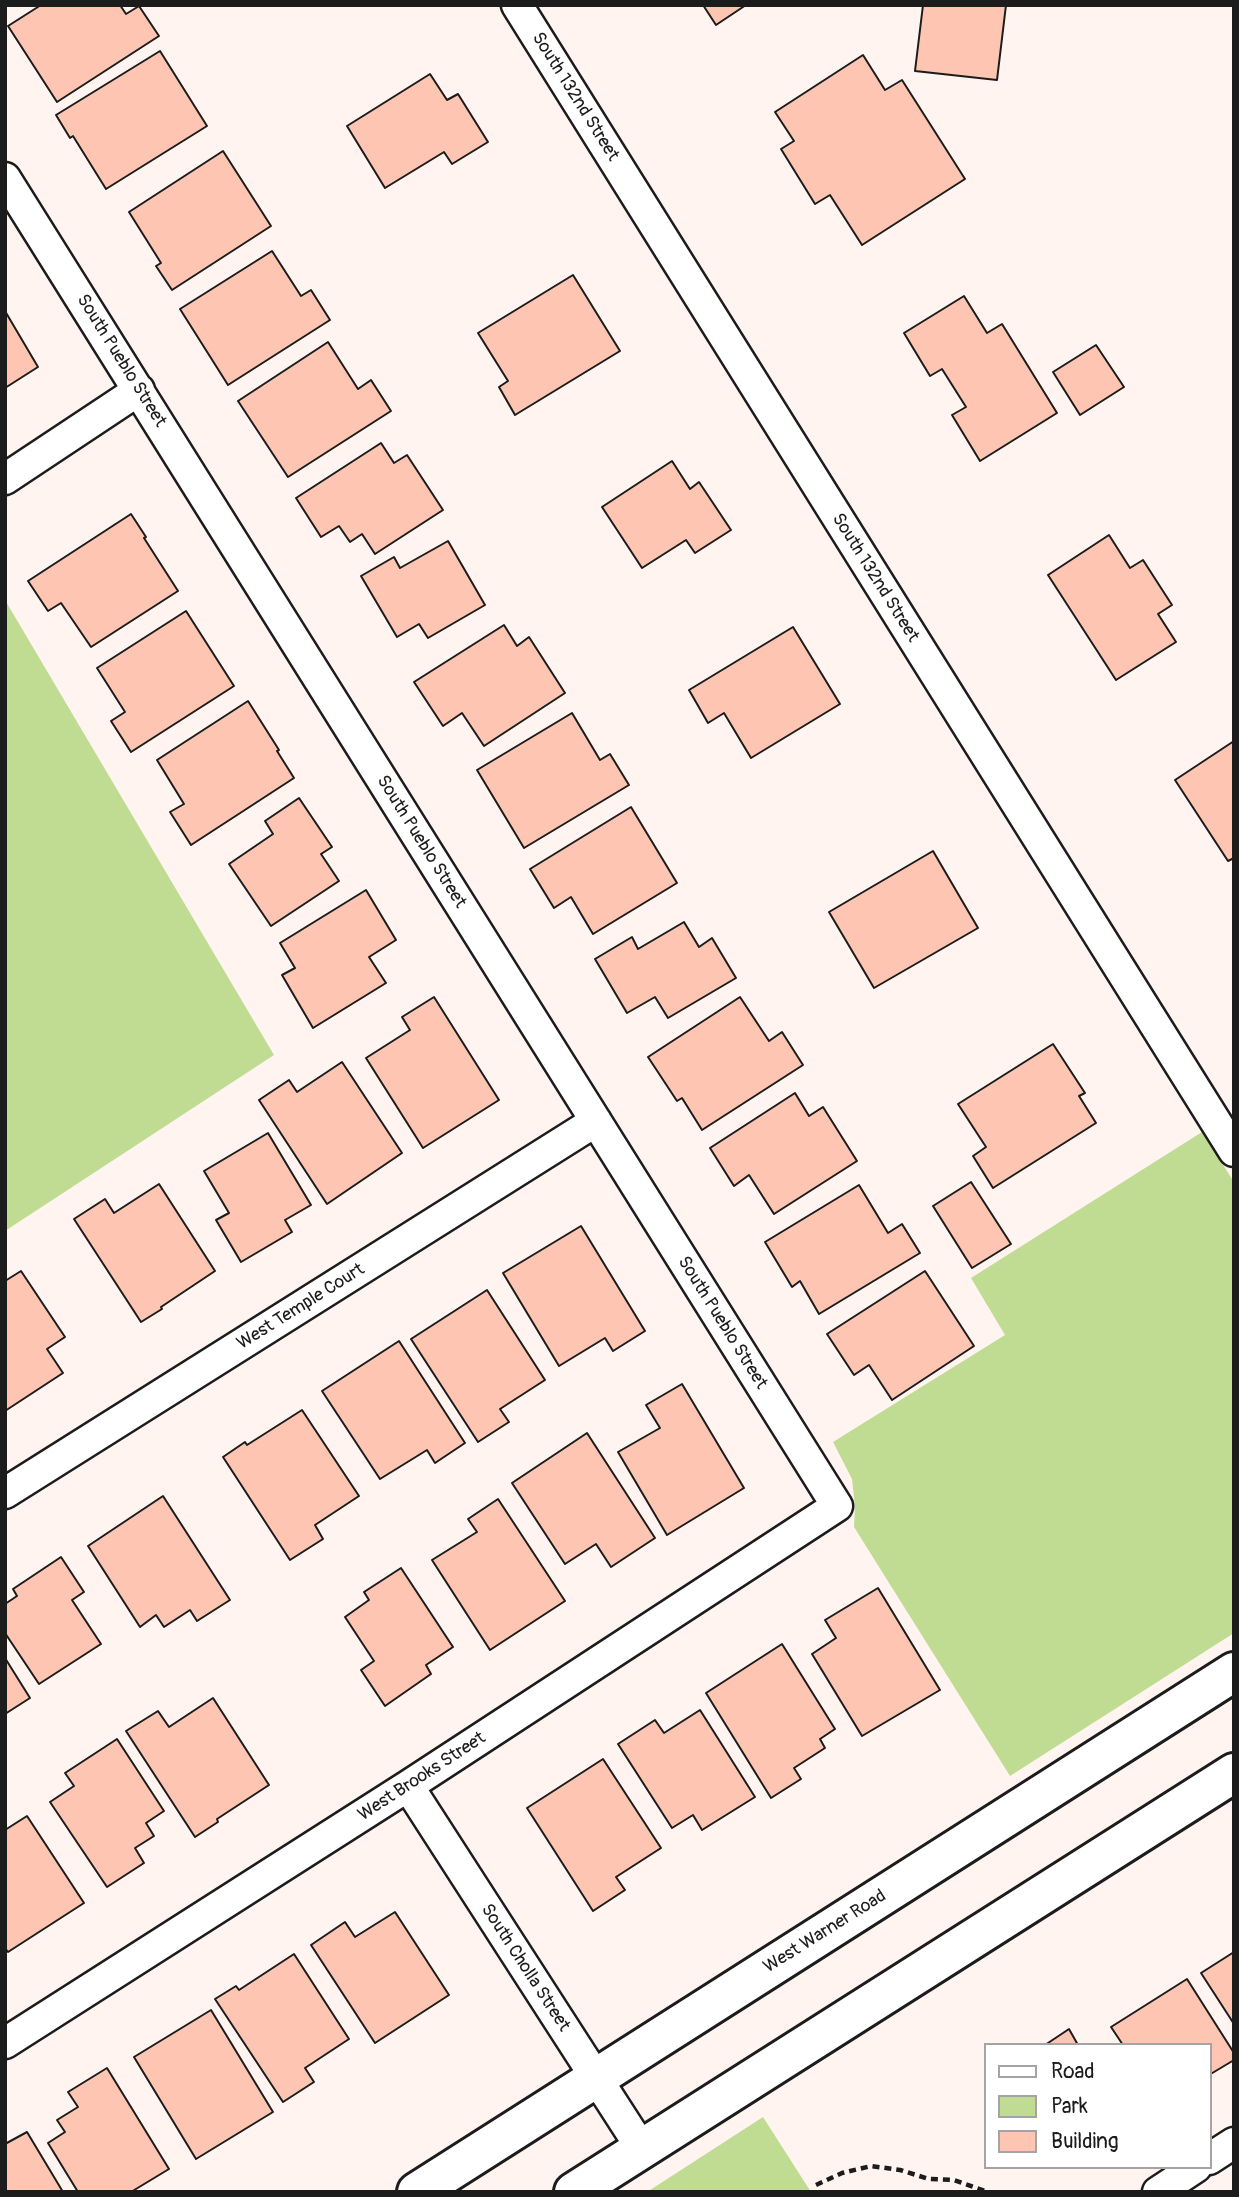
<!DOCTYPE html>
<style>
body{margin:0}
#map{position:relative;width:1239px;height:2197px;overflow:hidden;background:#fff4f0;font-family:Pangolin,sans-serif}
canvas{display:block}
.frame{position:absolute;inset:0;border:7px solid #1c1c1c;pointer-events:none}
.legend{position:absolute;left:984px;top:2043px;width:228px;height:126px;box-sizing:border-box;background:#fff;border:2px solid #a4a4a4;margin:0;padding:9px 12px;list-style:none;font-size:21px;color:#1c1c1c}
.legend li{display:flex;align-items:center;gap:14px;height:35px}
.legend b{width:35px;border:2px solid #a4a4a4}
</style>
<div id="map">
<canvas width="1239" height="2197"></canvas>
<div class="frame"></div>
<ul class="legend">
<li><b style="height:9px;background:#fff"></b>Road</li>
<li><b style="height:19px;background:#c0dc93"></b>Park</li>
<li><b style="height:19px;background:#fec6b2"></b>Building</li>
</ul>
</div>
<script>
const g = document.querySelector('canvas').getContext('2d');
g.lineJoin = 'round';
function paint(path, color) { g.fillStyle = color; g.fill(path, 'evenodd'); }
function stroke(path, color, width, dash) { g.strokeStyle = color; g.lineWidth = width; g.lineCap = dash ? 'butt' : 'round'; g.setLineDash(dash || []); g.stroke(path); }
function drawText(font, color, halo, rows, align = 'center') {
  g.font = font + ' Pangolin,sans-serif'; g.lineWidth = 5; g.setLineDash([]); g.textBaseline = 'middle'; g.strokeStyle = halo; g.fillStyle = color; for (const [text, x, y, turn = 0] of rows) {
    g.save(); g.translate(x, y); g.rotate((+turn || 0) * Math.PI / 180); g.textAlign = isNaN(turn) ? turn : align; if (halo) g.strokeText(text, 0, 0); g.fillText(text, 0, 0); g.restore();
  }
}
paint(new Path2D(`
 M5 600 274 1055 5 1231Z
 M1202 1132 1234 1182V1633L1010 1776 854 1527 855 1507 852 1479 833 1442 1005 1335 971 1278Z
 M763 2117 811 2192H647Z`), '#c0dc93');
const building = new Path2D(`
 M41 5H120L126 14 139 6 159 36 57 102 8 26Z
 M703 5H746L716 25Z
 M923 5H1006L997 80 915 71Z
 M160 51 207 126 106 189 73 136 70 138 56 115Z
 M863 55 885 90 902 80 965 179 862 245 830 195 815 204 781 149 794 141 775 112Z
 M430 74 447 100 458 94 488 142 452 164 444 152 385 188 347 126Z
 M223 151 271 226 172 290 156 266 161 263 129 212Z
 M272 251 301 296 311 290 330 320 228 385 180 309Z
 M573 275 620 351 515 415 499 387 508 381 478 333Z
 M964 296 987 333 1002 324 1057 413 980 461 952 415 966 407 942 369 930 376 904 333Z
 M5 311 38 367 5 388Z
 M328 342 358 389 371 380 391 411 288 477 238 401Z
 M1096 345 1124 387 1080 415 1053 372Z
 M381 443 394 463 407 455 443 510 375 554 362 534 350 542 339 526 321 537 296 498Z
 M672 461 690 489 699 482 731 530 695 553 686 540 642 568 602 507Z
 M131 514 146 537 144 538 178 591 91 647 61 603 48 611 28 581Z
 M1109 535 1130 568 1143 560 1172 605 1158 614 1176 642 1116 680 1048 575Z
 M448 541 485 605 428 638 419 624 397 637 361 576 394 557 400 568Z
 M186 611 234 686 131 752 111 721 125 712 97 668Z
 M504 625 517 646 529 637 565 693 484 746 462 713 443 726 414 682Z
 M793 627 840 704 751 758 724 713 708 723 689 690Z
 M248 701 279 750 277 751 294 778 191 845 170 812 184 804 157 760Z
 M572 713 600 760 610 754 629 785 524 848 477 770Z
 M1234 741V858L1228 861 1175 780Z
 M299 798 332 847 321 854 339 881 271 926 229 864 273 834 265 821Z
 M631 807 677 883 593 934 571 897 554 908 530 869Z
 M933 851 978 928 874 988 829 912Z
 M366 890 396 940 369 957 386 983 313 1028 282 975 295 968 280 943Z
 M684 922 699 947 712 938 736 978 668 1018 655 997 627 1013 595 959 632 937 638 949Z
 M434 997 499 1100 423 1148 366 1058 410 1030 402 1017Z
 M740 997 769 1041 782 1032 803 1065 702 1130 682 1098 677 1101 648 1057Z
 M1053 1044 1085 1093 1079 1096 1096 1123 993 1188 973 1156 986 1147 958 1104Z
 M342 1062 402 1153 327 1204 259 1100 289 1080 297 1092Z
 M795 1093 809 1116 823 1107 857 1161 774 1214 749 1175 734 1186 710 1148Z
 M268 1133 311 1205 285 1220 292 1232 241 1262 216 1220 229 1213 204 1171Z
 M971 1182 1011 1244 972 1268 933 1206Z
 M159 1184 215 1271 161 1307 162 1309 141 1322 74 1219 105 1199 114 1213Z
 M859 1185 888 1233 902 1224 920 1253 819 1314 800 1281 792 1287 765 1242Z
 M581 1226 645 1331 613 1351 605 1338 559 1366 503 1273Z
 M21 1271 65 1337 47 1349 63 1373 5 1411V1281Z
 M925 1271 974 1346 892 1400 869 1365 854 1375 827 1334Z
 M487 1290 545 1380 500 1409 509 1422 478 1442 411 1339Z
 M399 1341 465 1443 435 1463 427 1450 380 1479 322 1391Z
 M682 1384 744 1488 667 1535 618 1452 660 1428 646 1405Z
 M302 1410 359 1496 315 1525 323 1539 290 1560 223 1457 245 1442 247 1445Z
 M587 1433 655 1538 611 1567 596 1544 565 1564 512 1483Z
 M163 1496 230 1600 197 1621 190 1610 164 1627 156 1615 140 1627 88 1546Z
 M498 1499 565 1601 490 1650 432 1560 477 1532 468 1519Z
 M61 1557 84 1592 72 1600 101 1644 39 1684 5 1633V1604L17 1596 13 1589Z
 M401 1568 453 1647 426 1665 431 1674 385 1706 361 1670 374 1661 345 1617 369 1600 364 1592Z
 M878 1588 940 1690 862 1736 812 1654 836 1638 825 1620Z
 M782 1644 835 1729 820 1739 825 1748 794 1768 801 1779 771 1798 706 1693Z
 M5 1658 30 1698 5 1714Z
 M213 1698 269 1785 217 1819 218 1822 195 1837 126 1731 158 1711 169 1727Z
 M700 1710 755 1797 702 1830 693 1815 672 1828 618 1744 655 1720 664 1733Z
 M117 1739 164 1811 146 1823 154 1836 135 1848 144 1863 107 1887 50 1802 74 1786 65 1773Z
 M603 1759 661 1848 616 1877 625 1890 593 1911 527 1808Z
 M27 1816 84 1903 8 1952 5 1948V1830Z
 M395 1912 449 1995 375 2043 311 1945 345 1922 355 1937Z
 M1234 1952V2024L1201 1973Z
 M294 1954 349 2039 305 2068 314 2082 283 2102 215 1999 236 1986 239 1990Z
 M1187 1979 1234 2053V2060L1209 2075V2045H1123L1111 2027Z
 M211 2010 273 2112 196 2159 134 2057Z
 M1069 2029 1078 2045H1045Z
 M107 2068 169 2169 131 2192H78L48 2143 65 2132 57 2120 78 2107 68 2092Z
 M27 2132 63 2192H5V2144Z`);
paint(building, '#fec6b2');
stroke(building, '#1c1c1c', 2);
const minor = new Path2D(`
 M517 5 1234 1151
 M5 178 837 1506 408 1786 5 2043
 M5 479 139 390
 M5 1493 596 1121
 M408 1786 642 2149
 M1209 2159 1234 2143
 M1158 2192 1196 2167`);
const secondary = new Path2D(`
 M417 2192 1234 1672
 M574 2192 1234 1773`);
stroke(minor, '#1c1c1c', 35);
stroke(secondary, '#1c1c1c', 44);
stroke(new Path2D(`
 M816 2185 842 2173 871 2166 900 2170 929 2179 954 2180 988 2192`), '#1c1c1c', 4.5, [7, 5]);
stroke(minor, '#fff', 30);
stroke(secondary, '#fff', 38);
drawText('18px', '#1c1c1c', '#fff', [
 ["South 132nd Street",575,97,58],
 ["South Pueblo Street",121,361,58],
 ["South 132nd Street",875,578,58],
 ["South Pueblo Street",421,842,58],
 ["West Temple Court",301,1307,-32],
 ["South Pueblo Street",722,1323,58],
 ["West Brooks Street",422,1777,-33],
 ["West Warner Road",825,1932,-32],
 ["South Cholla Street",525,1968,57]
]);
</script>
